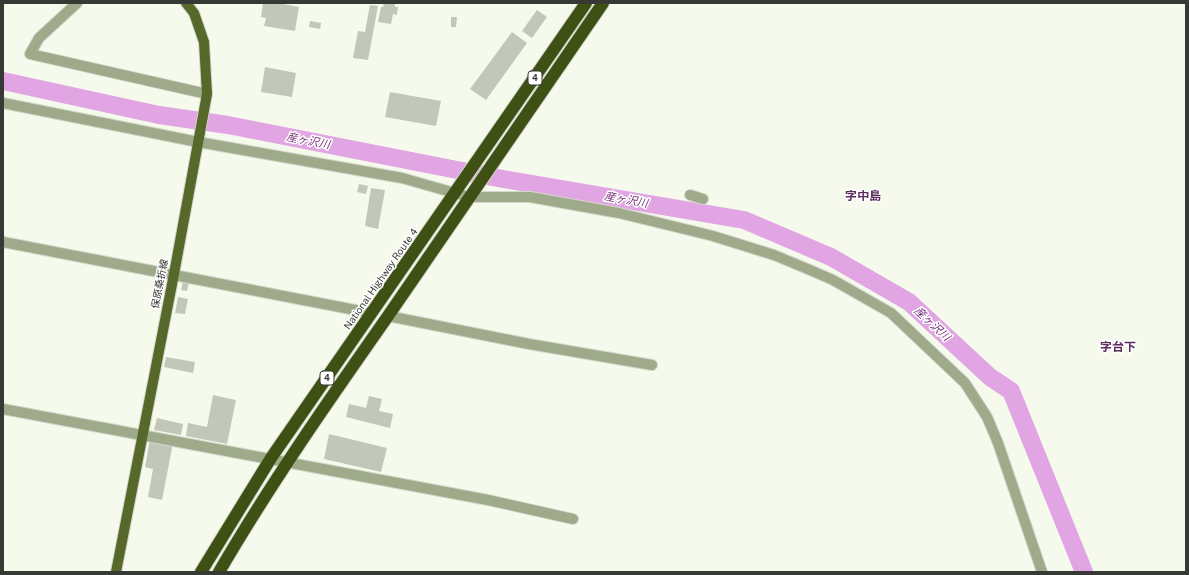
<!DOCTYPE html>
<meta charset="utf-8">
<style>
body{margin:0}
#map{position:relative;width:1189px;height:575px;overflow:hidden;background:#f5faed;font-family:"Public Sans",sans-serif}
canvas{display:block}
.frame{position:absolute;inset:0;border:4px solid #373934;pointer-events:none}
</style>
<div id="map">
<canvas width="1189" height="575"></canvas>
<div class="frame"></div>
</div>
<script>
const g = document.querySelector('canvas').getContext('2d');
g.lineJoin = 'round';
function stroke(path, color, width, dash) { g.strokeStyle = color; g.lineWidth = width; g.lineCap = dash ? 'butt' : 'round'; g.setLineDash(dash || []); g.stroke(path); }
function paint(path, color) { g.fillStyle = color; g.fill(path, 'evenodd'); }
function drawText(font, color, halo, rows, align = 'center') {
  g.font = font + ' "Public Sans","Noto Sans JP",sans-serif'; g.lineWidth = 3; g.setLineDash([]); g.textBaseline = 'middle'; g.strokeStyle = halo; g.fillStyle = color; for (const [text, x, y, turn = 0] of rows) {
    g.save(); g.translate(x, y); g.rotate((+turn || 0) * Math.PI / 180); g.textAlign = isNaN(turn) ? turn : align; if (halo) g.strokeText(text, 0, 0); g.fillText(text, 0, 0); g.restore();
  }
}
stroke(new Path2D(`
 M3 81 159 115 228 125 503 179 744 220 831 257 909 302 990 377 1011 391 1084 572`), '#e0a5e2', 18);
paint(new Path2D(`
 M263 3H278L299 7 295 31 264 26 266 18 261 17Z
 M384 3H395V7H398L397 15 393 14 391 24 378 22 381 7H383Z
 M370 5 378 6 368 60 353 58 358 31 365 32Z
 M537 10 547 17 532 38 522 31Z
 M451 17H457L456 27H451Z
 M310 21 321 23 320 29 309 27Z
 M512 32 527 43 486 100 470 89Z
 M265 67 296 73 292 97 261 92Z
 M390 92 441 101 436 126 385 117Z
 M359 184 368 186 366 194 357 192Z
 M371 188 385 190 378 229 365 226Z
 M183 281 189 282 187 291 181 290Z
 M178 297 188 299 185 314 175 313Z
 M166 357 195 362 193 373 164 367Z
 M213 395 236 400 227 444 186 436 188 423 207 427Z
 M369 396 382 399 379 411 393 414 390 428 346 417 349 404 366 408Z
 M157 418 183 424 181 435 154 430Z
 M329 434 387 448 381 472 324 459Z
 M150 439 173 443 162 500 148 497 153 469 145 467Z`), '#c2c7ba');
const minor = new Path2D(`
 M77 3 39 38 30 54 207 94
 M3 103 198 142 402 178 469 197H530L619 213 713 236 774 255 810 270 833 280 891 313 965 383 987 417 998 443 1042 572
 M690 195 703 199
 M3 242 371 313
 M388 316 529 344 652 365
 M3 409 488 500 573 519`);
const major = new Path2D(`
 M116 572 174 274 207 94 204 42 194 13 186 3`);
const highway = new Path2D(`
 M201 572 271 458 586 3
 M219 572C271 483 329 400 388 316 460 212 532 108 603 3`);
stroke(minor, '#d3d7cc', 12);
stroke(major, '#d3d7cc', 12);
stroke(highway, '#d3d7cc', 14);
stroke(minor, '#9eaa89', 10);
stroke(major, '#56692a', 10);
stroke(highway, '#3f5014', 12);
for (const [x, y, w] of [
 [535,78,14],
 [327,378,14]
]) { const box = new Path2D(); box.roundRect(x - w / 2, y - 7, w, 14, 3); g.fillStyle = '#fff'; g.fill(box); stroke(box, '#373934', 1); }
drawText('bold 9px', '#373934', null, [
 ["4",535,78],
 ["4",327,378]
]);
drawText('10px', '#373934', '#fff', [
 ["National Highway Route 4",381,279,-55],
 ["保原桑折線",160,284,-79]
]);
drawText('italic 11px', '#752f79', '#fff', [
 ["産ヶ沢川",308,141,11],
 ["産ヶ沢川",626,200,10],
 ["産ヶ沢川",932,324,43]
]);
drawText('bold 12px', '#5c2d5f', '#fff', [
 ["字中島",863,196],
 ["字台下",1118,347]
]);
</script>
